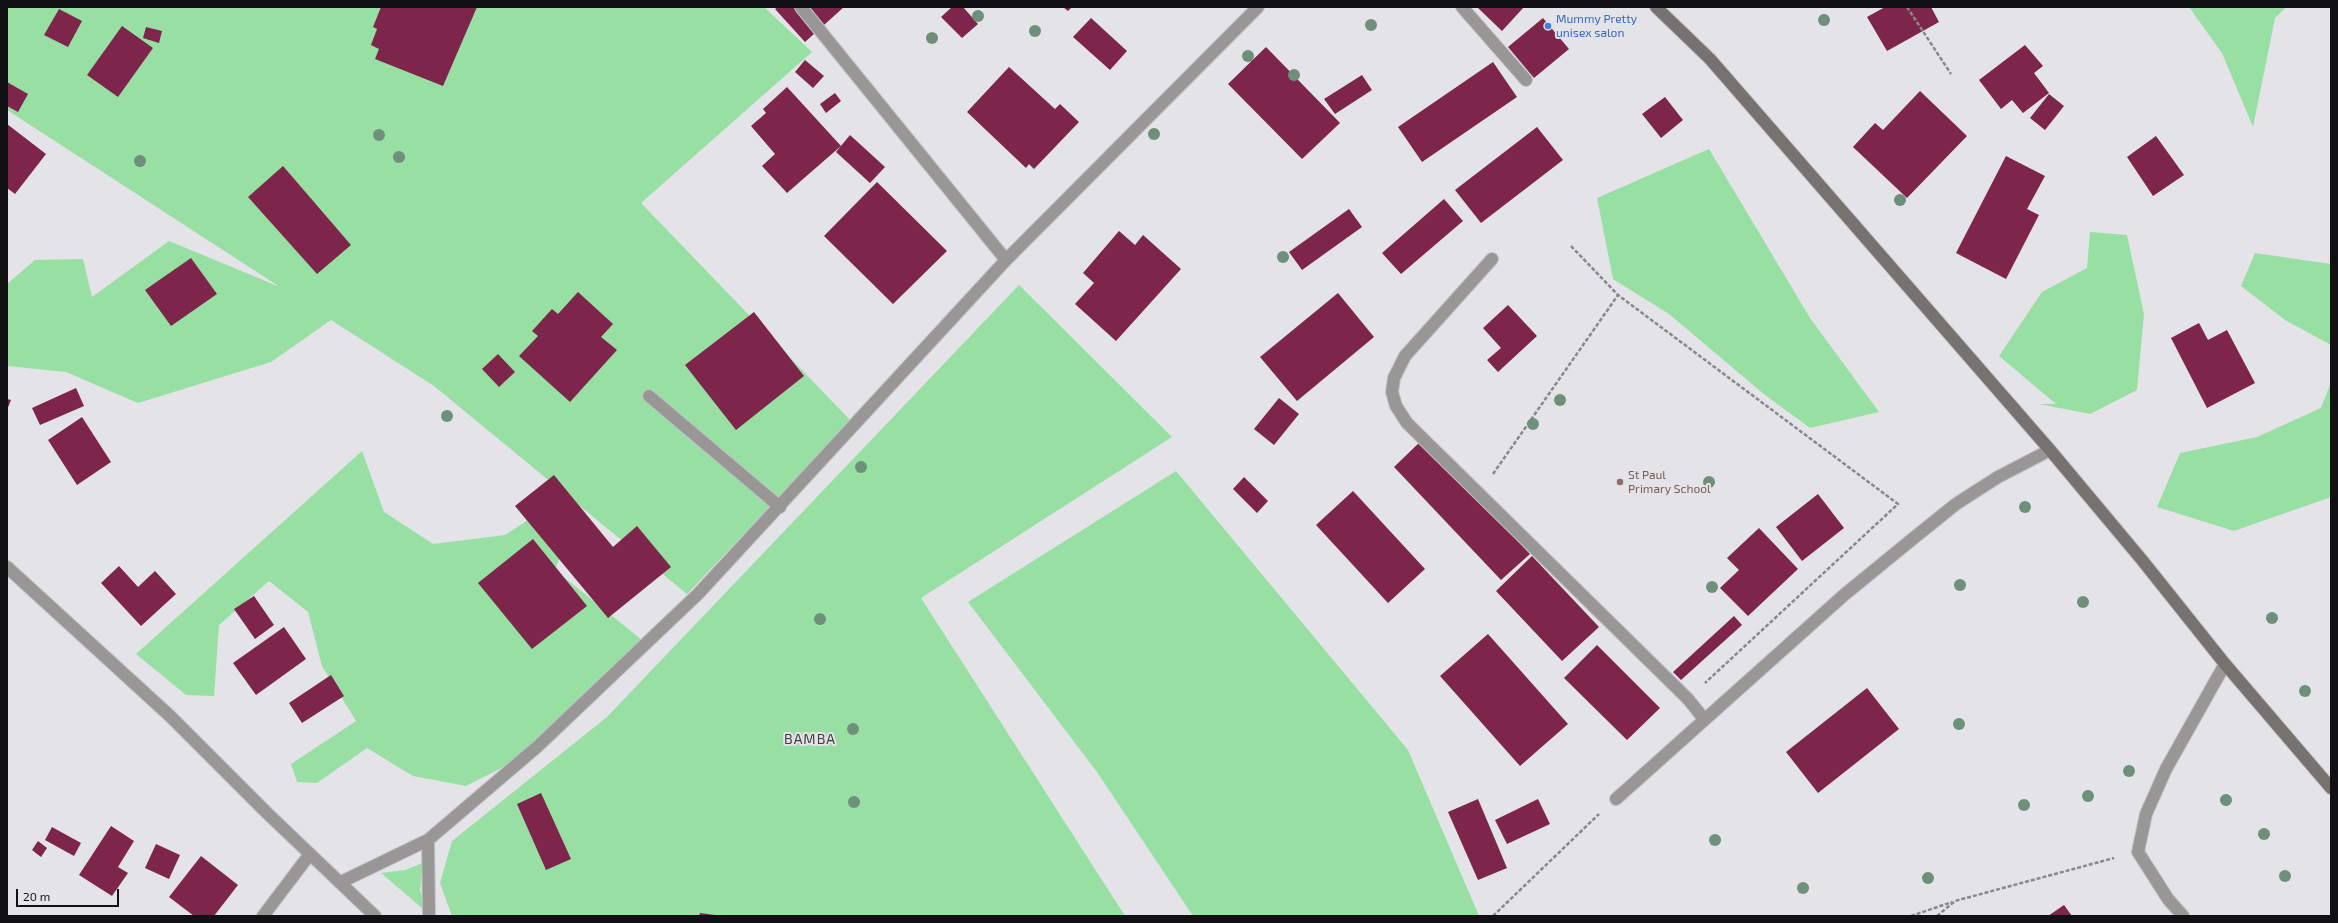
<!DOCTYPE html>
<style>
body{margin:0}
#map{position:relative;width:2338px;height:923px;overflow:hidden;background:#e3e3e8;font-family:"Exo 2",sans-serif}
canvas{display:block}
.frame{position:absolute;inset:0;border:8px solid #111113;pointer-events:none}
.scale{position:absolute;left:16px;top:889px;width:103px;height:18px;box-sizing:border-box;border:2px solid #111113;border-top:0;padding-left:5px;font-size:12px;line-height:14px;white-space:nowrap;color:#111113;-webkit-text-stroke:3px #e3e3e8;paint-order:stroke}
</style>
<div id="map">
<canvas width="2338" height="923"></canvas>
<div class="frame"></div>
<div class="scale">20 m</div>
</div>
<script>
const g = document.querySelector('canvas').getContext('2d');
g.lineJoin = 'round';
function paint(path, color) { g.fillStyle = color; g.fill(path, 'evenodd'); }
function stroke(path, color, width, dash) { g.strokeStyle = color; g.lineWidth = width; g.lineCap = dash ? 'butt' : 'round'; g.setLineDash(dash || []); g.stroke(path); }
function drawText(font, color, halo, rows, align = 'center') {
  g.font = font + ' "Exo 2",sans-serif'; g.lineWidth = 4; g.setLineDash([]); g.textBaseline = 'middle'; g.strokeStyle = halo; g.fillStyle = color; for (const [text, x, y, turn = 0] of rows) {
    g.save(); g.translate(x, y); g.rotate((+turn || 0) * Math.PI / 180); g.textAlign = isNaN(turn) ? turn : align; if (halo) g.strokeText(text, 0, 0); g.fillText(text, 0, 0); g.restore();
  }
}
paint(new Path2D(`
 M7 7H764L812 52 641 203 851 421 687 594 434 386 331 320 271 362 138 403 66 372 7 366V284L35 260 83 259 92 297 169 241 280 287 7 110Z
 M2189 7H2286L2275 18 2253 127 2222 53Z
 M1709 149 1810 318 1879 412 1810 428 1765 395 1669 314 1613 279 1597 198Z
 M2090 232 2127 235 2144 314 2137 390 2090 414 2039 404H2056L1999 356 2042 292 2087 268Z
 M2255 253 2331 264V345L2285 320 2241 286Z
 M1019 285 1172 437 921 598 1125 916H452L440 883 452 841 607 717Z
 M2331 382V497L2234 531 2157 507 2180 453 2257 437 2321 408Z
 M362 451 384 512 433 544 505 535 550 506 575 515 555 570 642 640 521 758 466 786 413 776 367 748 317 783 297 782 291 764 356 721 322 666 308 612 269 581 219 625 214 696 186 695 136 654Z
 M1176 471 1408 750 1479 916H1193L1097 772 968 602Z
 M423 863 420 891 429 914 381 873 405 870Z`), '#98dfa4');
paint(new Path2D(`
 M381 7H477L443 86 375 59 379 49 371 45 377 29 373 27Z
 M778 7H844L805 42 775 9Z
 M952 7H963L978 24 962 38 941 17Z
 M1063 7H1072L1068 11Z
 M1477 7H1524L1502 31Z
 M1885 7H1931L1939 22 1887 51 1867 17Z
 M59 9 82 21 68 47 44 35Z
 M1091 18 1127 51 1110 70 1073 37Z
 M1543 18 1569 49 1534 78 1508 47Z
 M122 26 153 48 118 97 87 75Z
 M146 27 162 31 159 43 143 38Z
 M2025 45 2043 66 2034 73 2049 93 2023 113 2012 100 2001 109 1979 80Z
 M1266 47 1340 123 1302 159 1228 84Z
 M805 60 824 76 813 88 795 72Z
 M1493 62 1517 97 1422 162 1398 127Z
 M1009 67 1055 109 1060 104 1079 122 1034 169 1029 164 1026 168 967 112Z
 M1362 75 1372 90 1335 114 1324 99Z
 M7 82 28 94 18 112 7 106Z
 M787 87 841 146 787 193 762 166 775 154 751 126 766 113 763 109Z
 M1920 91 1967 136 1907 198 1853 147 1875 123 1883 130Z
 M835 93 841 101 826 113 820 104Z
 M2049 94 2064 106 2045 130 2030 118Z
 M1665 97 1683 120 1661 138 1642 114Z
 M7 124 46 154 15 194 7 188Z
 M1537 127 1563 160 1481 223 1455 190Z
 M850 135 885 167 870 183 836 152Z
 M2156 136 2184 175 2153 196 2127 157Z
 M2006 156 2045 176 2027 209 2039 215 2006 279 1956 253Z
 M283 166 351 245 317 274 248 197Z
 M877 182 947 251 893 304 824 236Z
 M1444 199 1463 221 1401 274 1382 253Z
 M1349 209 1362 227 1302 270 1289 252Z
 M1119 231 1135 245 1143 235 1181 269 1116 341 1075 304 1094 283 1083 273Z
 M191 258 217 294 171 326 145 290Z
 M578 292 613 324 601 337 617 350 570 402 519 356 538 336 532 331 552 309 558 314Z
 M1338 293 1374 337 1297 401 1260 357Z
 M1508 305 1537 336 1498 372 1487 360 1501 348 1483 328Z
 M754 312 804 376 736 430 685 365Z
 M2199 323 2208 340 2227 330 2255 383 2207 408 2171 338Z
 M498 354 515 372 499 387 482 369Z
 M76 388 84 406 40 425 32 408Z
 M1279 398 1299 414 1274 445 1254 429Z
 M7 399 11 400 7 410Z
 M82 417 111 462 77 485 48 440Z
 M1422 440 1530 554 1501 580 1394 467Z
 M554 475 613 547 637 526 671 567 608 618 515 506Z
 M1244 477 1268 501 1257 513 1233 489Z
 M1353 491 1425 569 1388 603 1316 525Z
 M1818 494 1844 528 1802 561 1776 527Z
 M1759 528 1798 569 1748 616 1720 588 1739 570 1727 558Z
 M533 539 587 606 532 649 478 583Z
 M1532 556 1599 627 1562 661 1496 591Z
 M119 566 138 587 155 571 176 594 141 626 101 583Z
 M254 596 274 625 255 639 234 609Z
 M1734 616 1742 625 1681 680 1673 672Z
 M284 627 306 659 256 695 233 663Z
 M1488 634 1568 724 1520 766 1440 676Z
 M1597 645 1660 708 1627 740 1564 678Z
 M331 675 344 696 302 723 289 703Z
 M1867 688 1899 729 1818 793 1786 752Z
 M541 793 571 859 546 870 517 804Z
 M1478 799 1507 868 1478 880 1448 812Z
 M1538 799 1550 824 1507 844 1495 820Z
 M111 826 134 841 118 867 128 873 112 896 79 875Z
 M52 827 81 843 74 856 45 840Z
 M38 841 47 848 41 857 32 850Z
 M156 844 180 855 169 879 145 868Z
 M201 856 238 885 214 916H194L169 897Z
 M2064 905 2072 916H2048Z
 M700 913 715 915V916H699Z`), '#7d254a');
const lane = new Path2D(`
 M1492 259 1405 356 1394 378 1392 392 1396 406 1407 423 1688 699 1704 719
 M1616 799 1844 595 1910 541 1956 504 1998 477 2050 450
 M263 916 310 854`);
const street = new Path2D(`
 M801 7 1006 260
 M1462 7 1526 80
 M649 396 780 507
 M7 567 170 716 267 813 375 916
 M341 882 428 840
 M429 916 428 840 537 747 698 594 1006 260 1258 7
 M2183 916 2168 899 2138 852 2146 814 2166 769 2225 664`);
const secondary = new Path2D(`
 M1656 7 1710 59 2050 450 2142 560 2225 664 2331 788`);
stroke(lane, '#c1c1c6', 14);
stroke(street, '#c1c1c6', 14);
stroke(secondary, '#c1c1c6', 14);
stroke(new Path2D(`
 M1907 7 1951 74
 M1571 246 1618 295 1898 504 1705 683
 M1493 474 1618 295
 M1493 916 1599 814
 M1911 916 1952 902
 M1937 916 1955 901 2114 858`), '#88888c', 2.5, [4, 2]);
stroke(lane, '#999796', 12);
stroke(street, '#999796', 12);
stroke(secondary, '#757270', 12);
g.fillStyle = '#6e907b';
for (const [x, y] of [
 [978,16],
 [1824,20],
 [1371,25],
 [1035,31],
 [932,38],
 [1248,56],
 [1294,75],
 [1154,134],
 [379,135],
 [399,157],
 [140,161],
 [1900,200],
 [1283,257],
 [1560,400],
 [447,416],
 [1533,424],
 [861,467],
 [1709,482],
 [2025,507],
 [1960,585],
 [1712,587],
 [2083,602],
 [2272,618],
 [820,619],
 [2305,691],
 [1959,724],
 [853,729],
 [2129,771],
 [2088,796],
 [2226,800],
 [854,802],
 [2024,805],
 [2264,834],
 [1715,840],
 [2285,876],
 [1928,878],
 [1803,888]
]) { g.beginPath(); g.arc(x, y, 6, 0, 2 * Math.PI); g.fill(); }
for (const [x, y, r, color] of [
 [1548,26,4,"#3f7fe0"],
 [1620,482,4,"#8d6e63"]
]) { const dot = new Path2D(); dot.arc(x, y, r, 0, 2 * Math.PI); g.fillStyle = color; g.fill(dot); stroke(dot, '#e3e3e8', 1.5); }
drawText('12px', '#366cbe', '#e3e3e8', [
 ["Mummy Pretty",1556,19],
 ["unisex salon",1556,33]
], 'left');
drawText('12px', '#785e54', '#e3e3e8', [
 ["St Paul",1628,475],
 ["Primary School",1628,489]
], 'left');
g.letterSpacing = '1px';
drawText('14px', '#3d3d41', '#e3e3e8', [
 ["BAMBA",810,739]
]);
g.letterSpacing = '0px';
</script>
